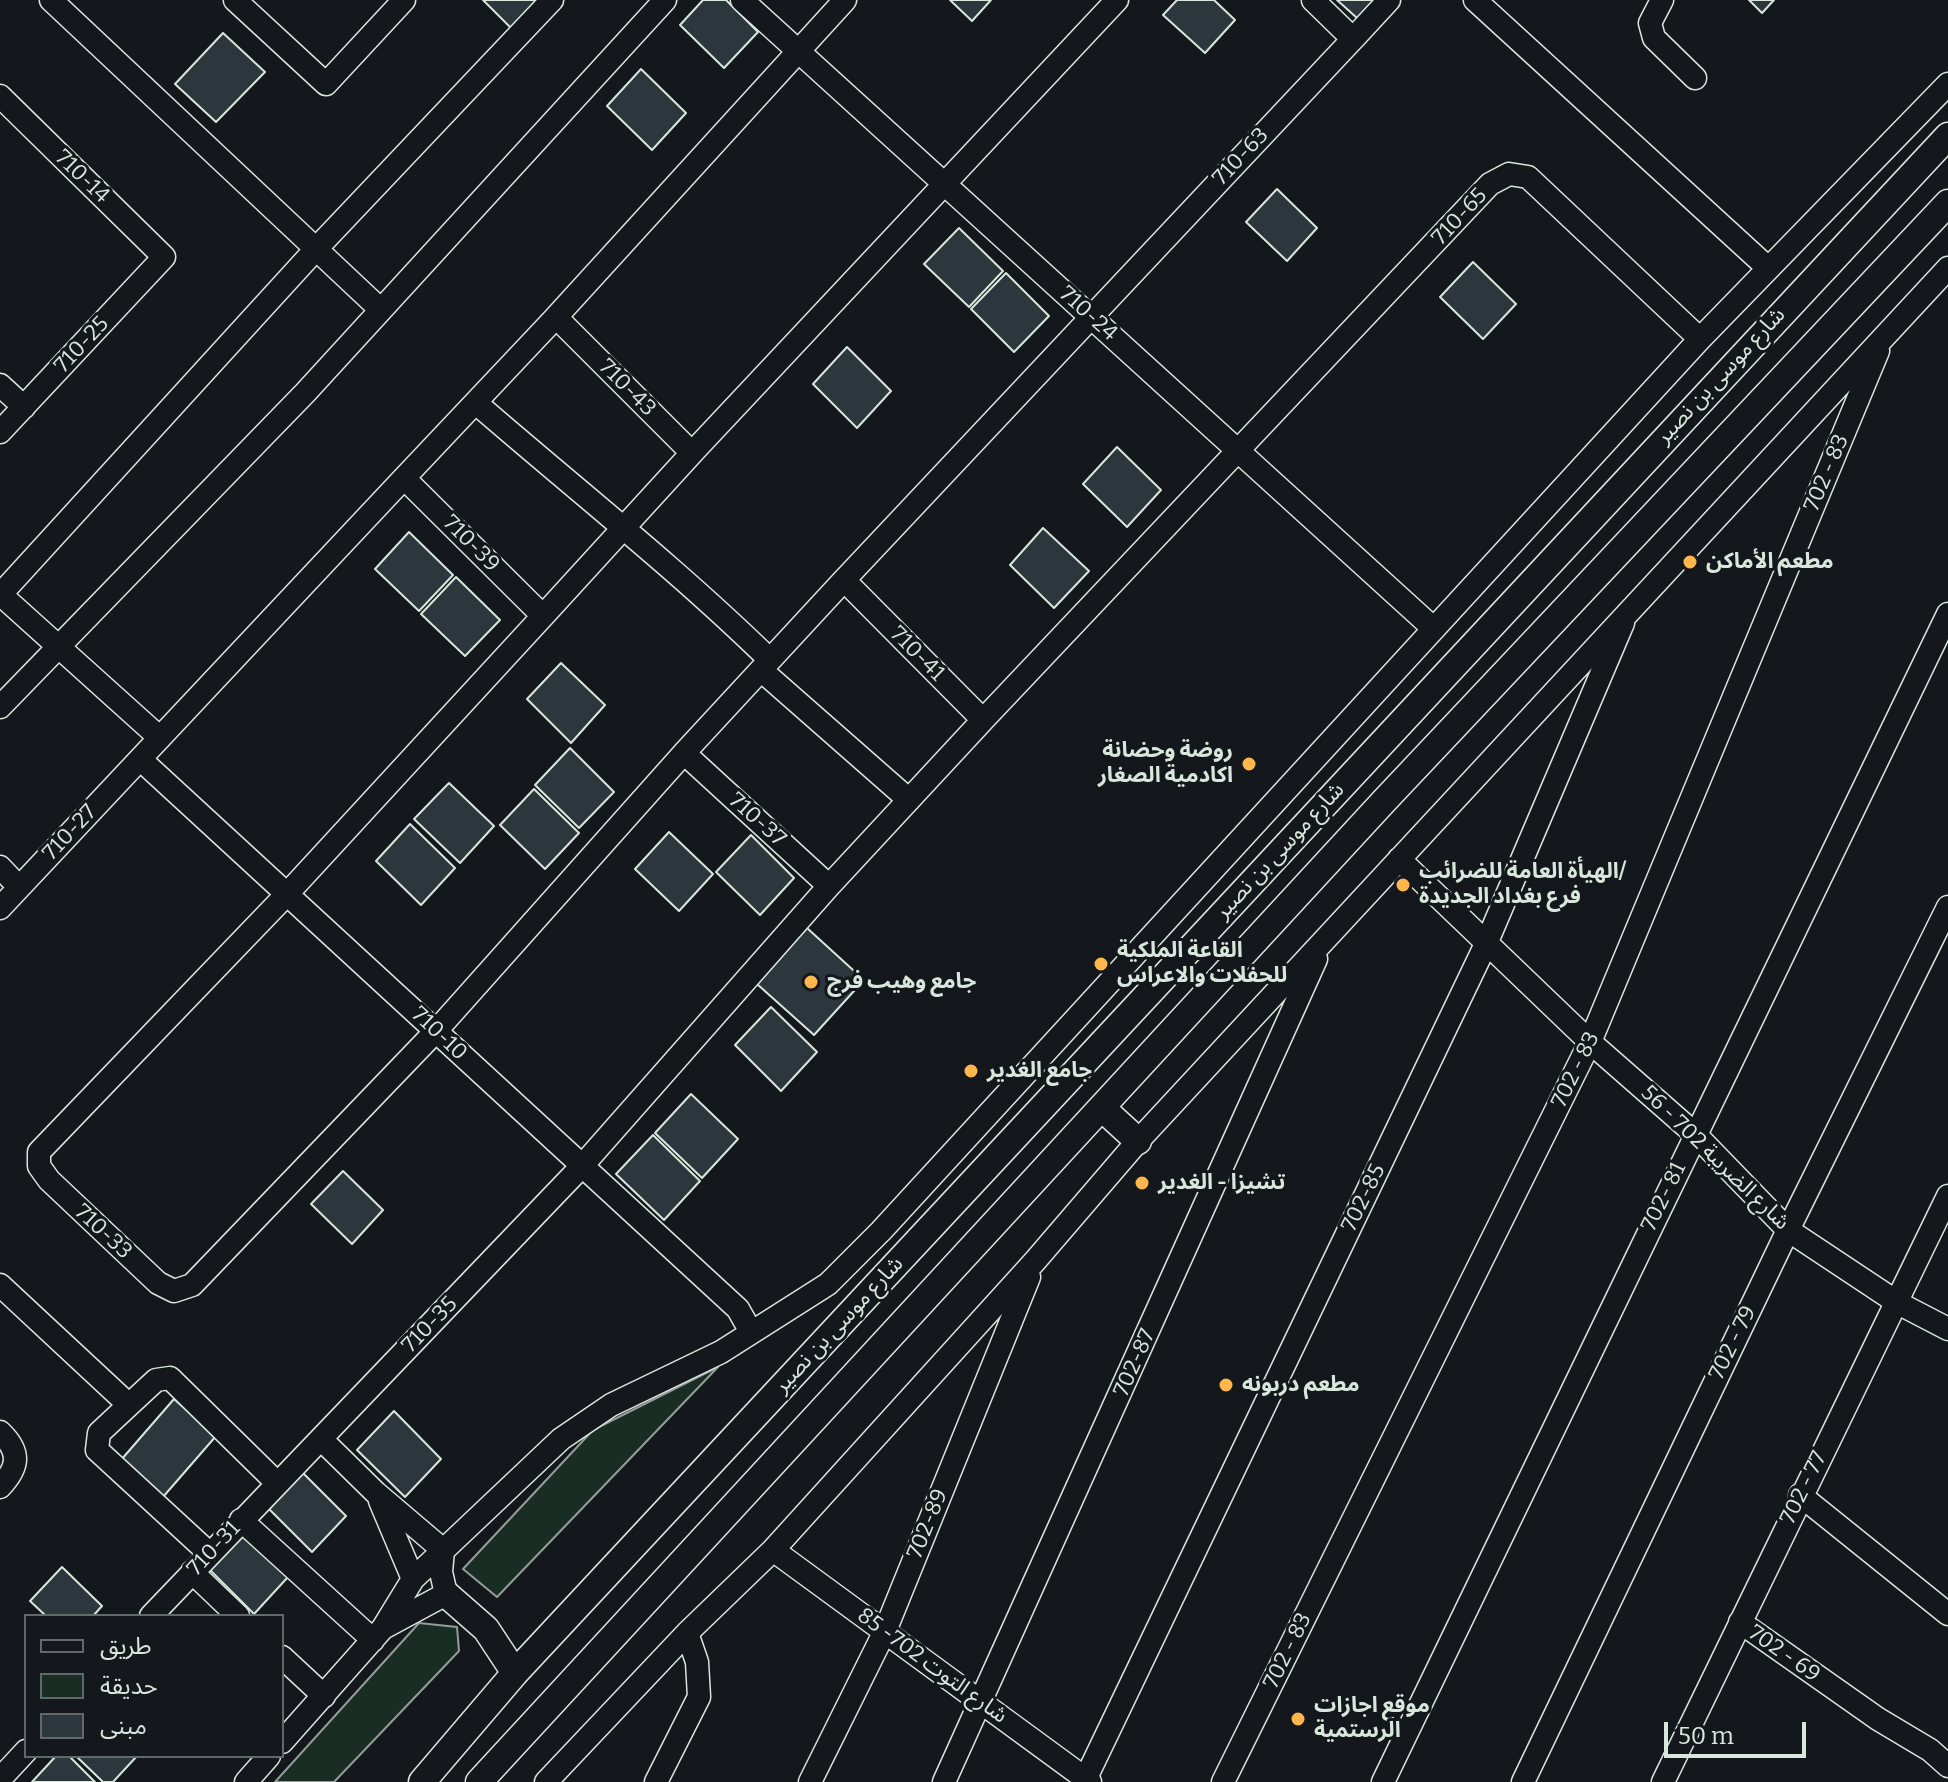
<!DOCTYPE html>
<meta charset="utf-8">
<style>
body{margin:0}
#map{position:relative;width:1948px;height:1782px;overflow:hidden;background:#14181c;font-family:Bitter,"Noto Sans Arabic",serif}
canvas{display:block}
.legend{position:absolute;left:24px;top:1614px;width:260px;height:144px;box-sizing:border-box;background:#14181c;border:2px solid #626a69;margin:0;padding:10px 14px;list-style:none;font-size:24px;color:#d8e6dc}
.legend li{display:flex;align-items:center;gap:16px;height:40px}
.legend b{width:40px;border:2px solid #626a69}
.scale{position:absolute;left:1664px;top:1722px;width:142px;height:36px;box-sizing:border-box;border:4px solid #d8e6dc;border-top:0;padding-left:10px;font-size:24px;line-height:28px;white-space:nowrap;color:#d8e6dc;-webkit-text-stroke:6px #14181c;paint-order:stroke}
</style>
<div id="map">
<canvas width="1948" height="1782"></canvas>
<ul class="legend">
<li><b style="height:10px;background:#14181c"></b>طريق</li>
<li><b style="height:22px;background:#1a2d24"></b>حديقة</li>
<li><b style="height:22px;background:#2c363c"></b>مبنى</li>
</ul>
<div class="scale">50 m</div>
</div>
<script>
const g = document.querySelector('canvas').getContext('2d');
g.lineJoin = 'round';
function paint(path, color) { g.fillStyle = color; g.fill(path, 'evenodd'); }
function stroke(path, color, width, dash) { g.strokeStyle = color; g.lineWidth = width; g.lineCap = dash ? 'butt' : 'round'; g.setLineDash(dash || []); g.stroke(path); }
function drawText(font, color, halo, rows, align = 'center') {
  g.font = font + ' Bitter,"Noto Sans Arabic",serif'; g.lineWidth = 6; g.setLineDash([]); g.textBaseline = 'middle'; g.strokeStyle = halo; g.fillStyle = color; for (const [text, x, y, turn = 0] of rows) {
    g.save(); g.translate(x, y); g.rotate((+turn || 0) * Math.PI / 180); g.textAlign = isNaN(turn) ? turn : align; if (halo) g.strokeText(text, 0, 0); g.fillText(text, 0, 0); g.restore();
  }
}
const green = new Path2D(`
 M718 1367 497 1597 463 1569 593 1430Z
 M419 1623 457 1627 459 1651 334 1782H275Z`);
paint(green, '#1a2d24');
stroke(green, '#939e99', 2);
const building = new Path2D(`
 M483 0H549L517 34Z
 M703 0H726L758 32 724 68 680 25Z
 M950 0H991L972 21Z
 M1177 0H1214L1235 20 1205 53 1163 15Z
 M1337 0H1375L1357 18Z
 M1749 0H1774L1762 13Z
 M223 33 265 72 216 122 175 84Z
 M641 69 686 113 652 150 607 106Z
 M1277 189 1317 228 1287 261 1246 222Z
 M959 228 1003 271 969 307 924 264Z
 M1473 262 1516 304 1483 339 1440 297Z
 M1006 273 1049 316 1014 352 971 309Z
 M847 347 891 391 857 428 813 384Z
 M1117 447 1161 490 1127 527 1083 484Z
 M1043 528 1089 571 1054 608 1010 565Z
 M409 532 453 575 419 611 375 569Z
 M456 577 500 620 465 656 421 614Z
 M561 663 605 705 571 743 527 699Z
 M570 748 614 792 579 828 535 785Z
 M449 783 494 826 460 863 414 819Z
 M534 789 579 833 545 869 500 825Z
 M410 824 455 868 421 905 376 861Z
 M669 832 713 874 679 911 635 869Z
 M751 835 794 878 760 915 716 872Z
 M807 928 864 980 814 1035 757 984Z
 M771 1007 817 1052 781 1091 735 1045Z
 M691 1094 738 1139 702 1178 655 1133Z
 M653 1135 700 1181 664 1220 616 1174Z
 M343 1171 383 1210 352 1244 311 1204Z
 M174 1399 216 1436 163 1497 121 1460Z
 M394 1411 441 1459 405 1497 357 1450Z
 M303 1473 346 1516 312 1552 269 1509Z
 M245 1534 288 1577 254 1614 210 1570Z
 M62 1567 102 1606 93 1616H46L30 1601Z
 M56 1756H69L95 1782H32Z
 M76 1756H137L113 1782H103Z`);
paint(building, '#2c363c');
stroke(building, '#d8e6dc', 2);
const minor = new Path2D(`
 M235 0 326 84 404 0
 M742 0 1433 628
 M845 0 556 317 692 453 1117 0
 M1313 0 1353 39 844 580 983 720 1490 184 1509 174 1528 177 1700 339
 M1475 0 1768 268
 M1662 0 1650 23 1654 38 1695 78
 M1353 39 1389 0
 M0 96 164 257 0 432
 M381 310 665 0
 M0 385 24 407
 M476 403C574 488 677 569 770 660
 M404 478 556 317
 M0 594 160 738
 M0 595 316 249 552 0
 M543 616 692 453
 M761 670 909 800
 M0 707 305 393 381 310 51 0
 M684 753 844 580
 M140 759 738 1309 751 1332
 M1399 859 1590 1042 1695 1134 1788 1230 1898 1303 1948 1329
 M0 867 19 887
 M829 886 983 720
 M0 908 404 478 543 616 287 894 39 1152V1166L49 1180 158 1283 174 1291 192 1285 436 1031 684 753 829 886 582 1166 151 1616
 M0 1285 129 1405 156 1380 170 1378 276 1482
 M129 1405 99 1433 97 1450 210 1554
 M0 1432C21 1452 19 1467 0 1487
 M321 1439 376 1493 443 1550 441 1572 446 1594 383 1628
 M1800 1495 1948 1614
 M380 1501 413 1579
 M241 1520 373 1640
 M773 1550 1090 1782
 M192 1572 238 1616
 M1740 1622 1878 1719 1930 1750 1948 1766
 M282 1657 324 1696
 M282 1742 383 1628 413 1579 561 1439 611 1405 721 1352 828 1284 881 1231 1700 339 1948 84
 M0 1779 26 1751
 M246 1782 269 1756
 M546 1782 687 1633 773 1550 1035 1261 1138 1141 1948 268
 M656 1782 699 1697 697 1662 687 1633
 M810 1782 885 1631 1029 1277
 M944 1782 1316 959
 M1084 1782 1486 944 1623 623
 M1223 1782 1590 1042 1878 351
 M1383 1782 1948 614
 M1523 1782 1788 1230 1948 907
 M1663 1782 1948 1196`);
const major = new Path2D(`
 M1102 1108 1138 1141
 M446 1594 486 1629 515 1673
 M422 1782 515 1673 1948 136
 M479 1782 1385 800 1948 203`);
stroke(minor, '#d8e6dc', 25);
stroke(major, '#d8e6dc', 29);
stroke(minor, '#14181c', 22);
stroke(major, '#14181c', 26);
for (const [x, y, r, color] of [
 [1690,562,8,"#ffb74d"],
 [1249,764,8,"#ffb74d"],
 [1403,885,8,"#ffb74d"],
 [1101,964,8,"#ffb74d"],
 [811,982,8,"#ffb74d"],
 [971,1071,8,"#ffb74d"],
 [1142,1183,8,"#ffb74d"],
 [1226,1385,8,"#ffb74d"],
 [1298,1719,8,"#ffb74d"]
]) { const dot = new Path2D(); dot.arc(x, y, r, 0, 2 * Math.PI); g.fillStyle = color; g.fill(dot); stroke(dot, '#14181c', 3); }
drawText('22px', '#d8e6dc', '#14181c', [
 ["710-63",1241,157,-47],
 ["710-14",82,177,44],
 ["710-65",1460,217,-47],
 ["710-24",1088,314,42],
 ["710-25",82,345,-47],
 ["شارع موسى بن نصير",1721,376,-47],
 ["710-43",627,388,45],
 ["702 - 83",1827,473,-67],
 ["710-39",471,544,45],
 ["710-41",917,654,45],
 ["710-37",757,820,42],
 ["710-27",70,833,-47],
 ["شارع موسى بن نصير",1280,851,-47],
 ["710-10",439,1034,43],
 ["702 - 83",1576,1070,-64],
 ["شارع الضريبة 702 - 56",1715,1158,44],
 ["702- 81",1664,1197,-64],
 ["702-85",1364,1198,-64],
 ["710-33",103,1232,43],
 ["710-35",430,1325,-46],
 ["شارع موسى بن نصير",839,1325,-47],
 ["702 - 79",1733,1343,-64],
 ["702-87",1135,1363,-66],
 ["702 - 77",1804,1488,-64],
 ["702-89",928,1524,-68],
 ["710-31",214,1549,-47],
 ["702 - 83",1288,1651,-64],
 ["702 - 69",1784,1654,35],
 ["شارع التوت 702- 85",932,1666,36]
]);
drawText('bold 22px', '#d8e6dc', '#14181c', [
 ["مطعم الأماكن",1706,562],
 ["روضة وحضانة",1233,751,"right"],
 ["اكادمية الصغار",1233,776,"right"],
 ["الهيأة العامة للضرائب/",1419,872],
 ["فرع بغداد الجديدة",1419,897],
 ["القاعة الملكية",1117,951],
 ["للحفلات والاعراس",1117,976],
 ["جامع وهيب فرج",827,982],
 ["جامع الغدير",987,1071],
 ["تشيزا - الغدير",1158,1183],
 ["مطعم دربونه",1242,1385],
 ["موقع اجازات",1314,1706],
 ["الرستمية",1314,1731]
], 'left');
</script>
